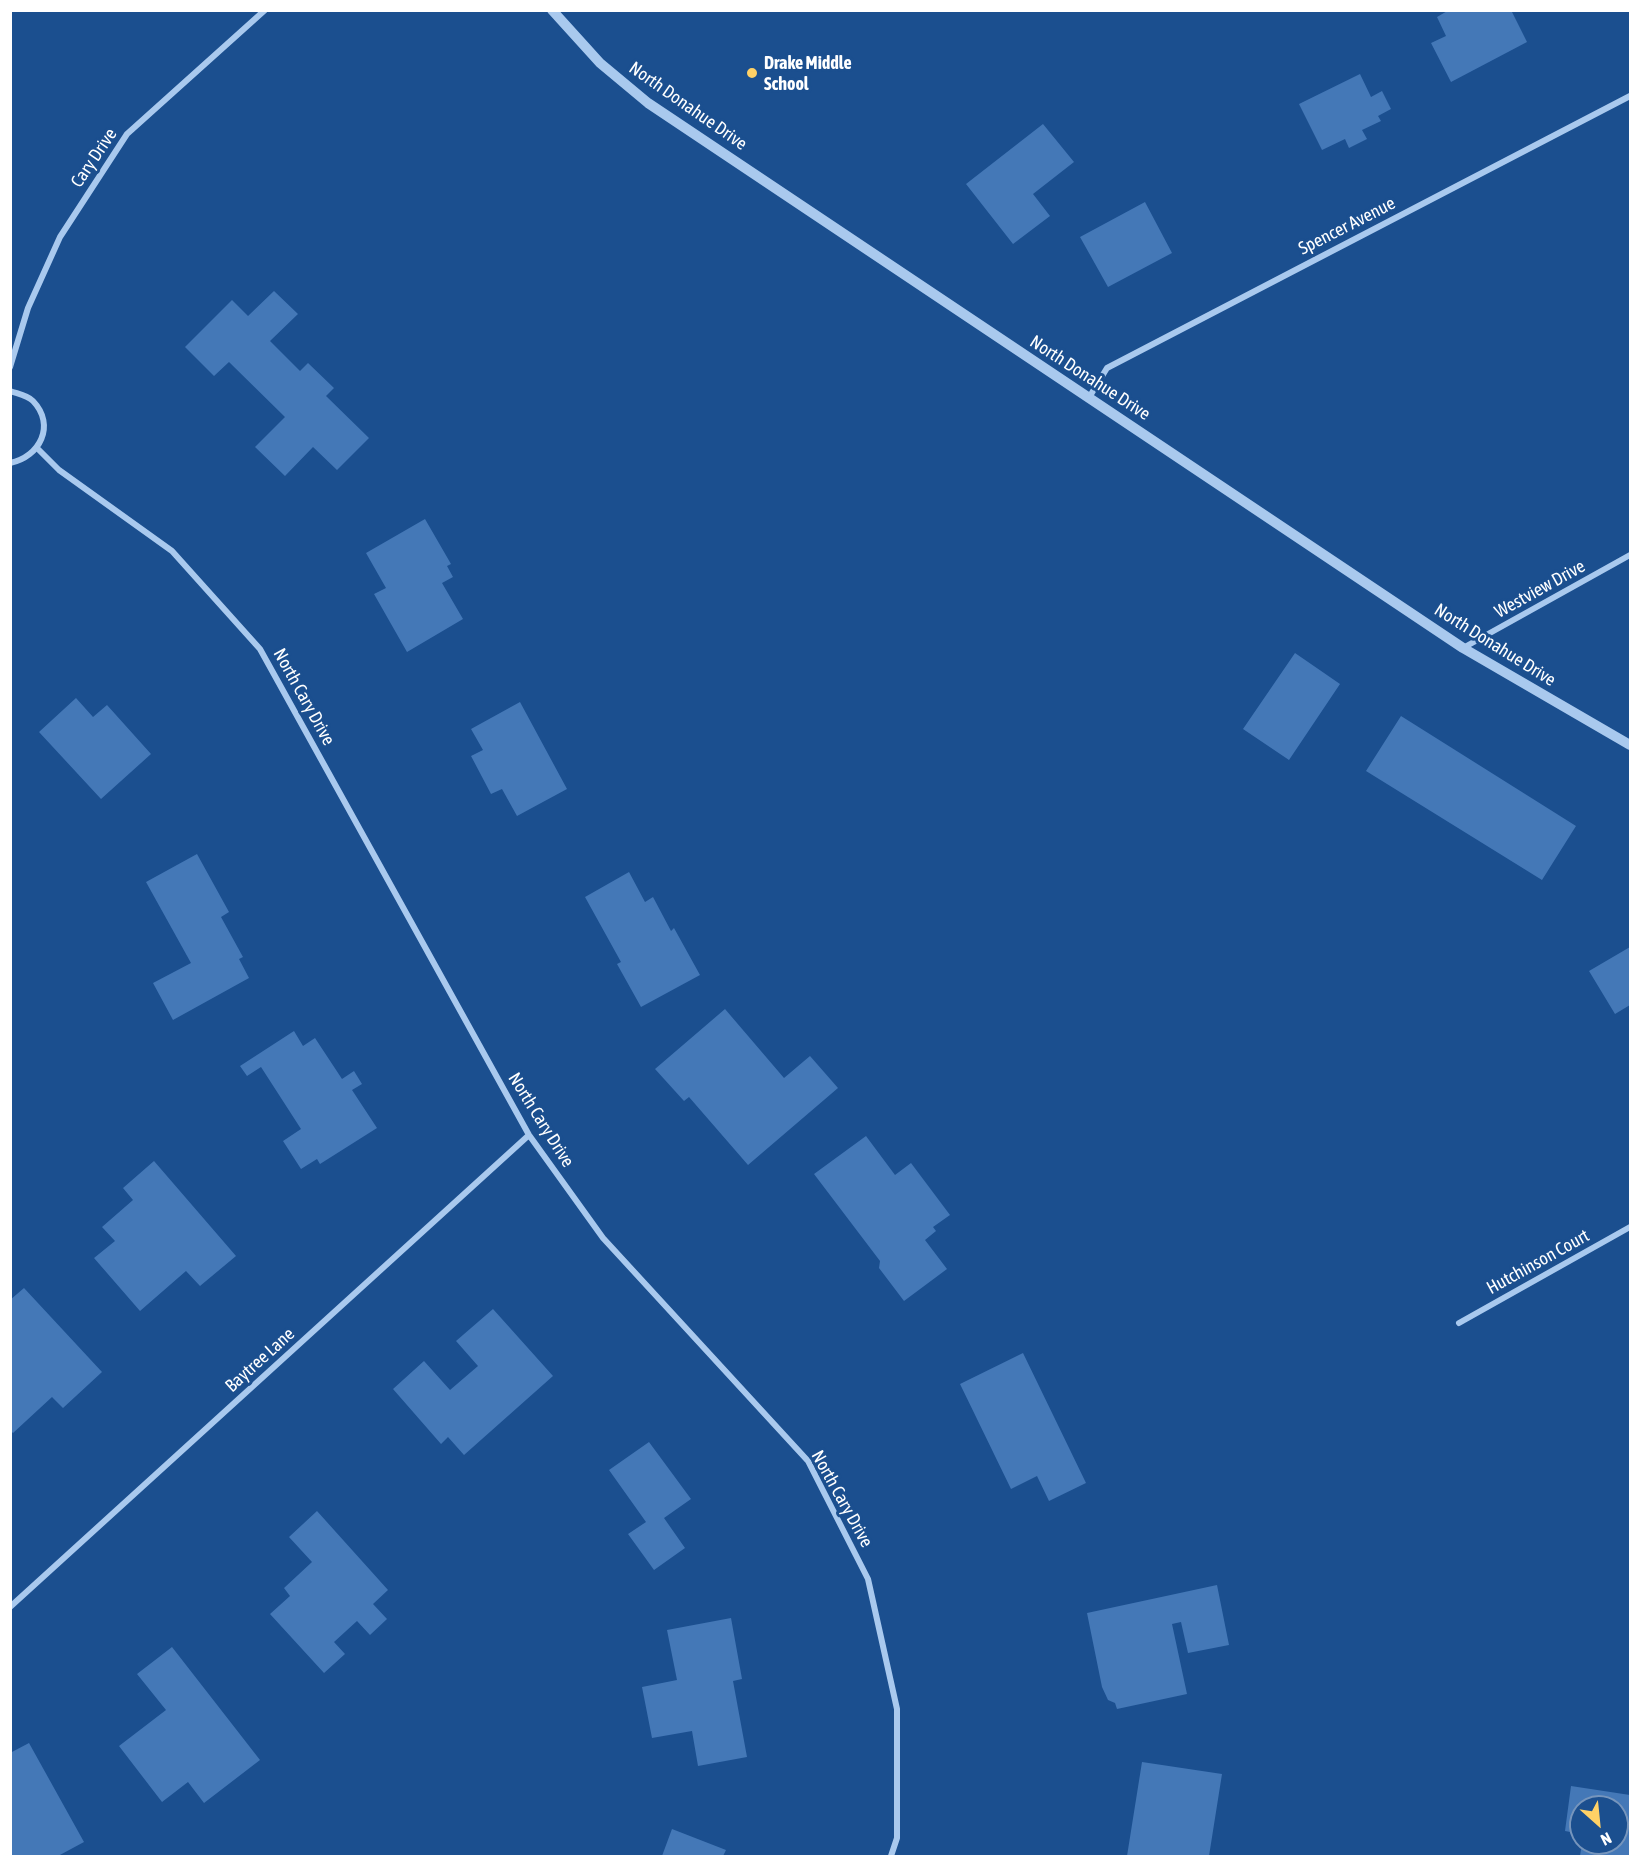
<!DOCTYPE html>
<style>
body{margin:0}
#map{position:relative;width:1641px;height:1867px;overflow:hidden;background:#1b4f8f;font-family:"Asap Condensed",sans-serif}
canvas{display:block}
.frame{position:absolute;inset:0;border:12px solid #fff;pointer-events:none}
.north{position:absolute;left:1569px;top:1795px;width:60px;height:60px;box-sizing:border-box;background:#1b4f8f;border:2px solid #7695bc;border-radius:50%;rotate:153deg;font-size:16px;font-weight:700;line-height:24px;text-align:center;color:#fff}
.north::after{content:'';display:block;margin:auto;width:21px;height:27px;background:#ffd166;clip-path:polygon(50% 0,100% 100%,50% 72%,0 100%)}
</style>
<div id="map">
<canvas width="1641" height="1867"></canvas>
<div class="frame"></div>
<div class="north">N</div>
</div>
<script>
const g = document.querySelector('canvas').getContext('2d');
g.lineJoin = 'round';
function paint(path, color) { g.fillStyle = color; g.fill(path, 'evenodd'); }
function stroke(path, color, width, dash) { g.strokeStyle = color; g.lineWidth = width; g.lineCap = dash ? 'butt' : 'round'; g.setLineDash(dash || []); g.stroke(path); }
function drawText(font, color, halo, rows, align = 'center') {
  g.font = font + ' "Asap Condensed",sans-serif'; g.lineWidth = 6; g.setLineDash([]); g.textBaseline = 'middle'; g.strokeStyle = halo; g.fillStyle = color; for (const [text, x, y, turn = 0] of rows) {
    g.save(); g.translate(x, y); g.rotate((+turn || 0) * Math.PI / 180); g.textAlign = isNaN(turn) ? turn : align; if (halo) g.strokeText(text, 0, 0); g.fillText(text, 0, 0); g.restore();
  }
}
paint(new Path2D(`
 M1449 10H1511L1527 42 1451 82 1431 43 1446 36 1437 17Z
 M1360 74 1371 97 1382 91 1391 109 1378 116 1381 121 1362 130 1367 139 1349 148 1345 139 1322 150 1299 104Z
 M1043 124 1074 162 1033 194 1050 216 1013 244 966 184Z
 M1145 202 1172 253 1108 287 1080 237Z
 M274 291 298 314 270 341 300 371 308 363 334 388 326 396 369 438 337 470 313 447 285 476 255 447 285 417 229 362 214 376 185 347 232 300 248 316Z
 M425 519 451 564 447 566 453 577 442 583 463 619 407 652 374 594 386 588 366 553Z
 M1295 653 1340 684 1289 760 1243 729Z
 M76 698 93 717 107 705 151 754 101 799 39 732Z
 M520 702 567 789 517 816 502 789 491 794 471 756 483 750 471 729Z
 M1401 716 1576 826 1542 880 1366 771Z
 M197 854 229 912 221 917 243 957 239 959 249 978 173 1020 153 983 191 963 146 882Z
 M629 872 645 902 653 897 671 931 674 928 700 975 641 1007 617 964 621 962 585 897Z
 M1630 947V1005L1615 1014 1589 971Z
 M725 1009 784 1078 810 1056 838 1088 748 1165 689 1097 684 1101 655 1069Z
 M294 1031 303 1046 315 1038 342 1079 354 1071 362 1084 352 1090 377 1128 320 1164 317 1159 301 1169 283 1141 301 1129 261 1067 247 1076 240 1066Z
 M866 1136 895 1175 911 1163 950 1215 933 1227 936 1231 925 1240 947 1269 904 1301 879 1268 880 1261 814 1174Z
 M154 1161 236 1256 200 1286 186 1271 140 1311 94 1258 115 1241 102 1227 133 1200 123 1188Z
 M24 1288 102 1372 63 1408 52 1397 13 1433 10 1430V1300Z
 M493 1309 553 1376 464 1455 448 1437 441 1444 393 1389 424 1361 450 1390 478 1366 456 1341Z
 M1023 1353 1086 1483 1049 1501 1037 1476 1011 1489 960 1384Z
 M649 1442 691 1499 664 1518 685 1548 654 1570 628 1534 646 1522 609 1470Z
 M317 1511 388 1590 373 1604 387 1619 370 1635 357 1621 334 1642 345 1654 324 1673 270 1614 290 1596 284 1588 312 1562 289 1537Z
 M1217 1585 1229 1645 1188 1653 1181 1622 1172 1624 1187 1694 1117 1709 1115 1703 1108 1700 1102 1687 1087 1613Z
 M731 1618 742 1679 733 1681 747 1757 698 1766 692 1731 652 1738 642 1687 677 1680 667 1630Z
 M172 1647 260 1760 204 1803 188 1782 162 1802 119 1746 166 1710 137 1674Z
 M29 1743 84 1842 58 1856H10V1753Z
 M1142 1762 1222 1774 1209 1856H1127Z
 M1571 1786 1630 1795V1856H1580L1582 1843H1617V1807H1581V1834L1565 1831Z
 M672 1829 726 1850 723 1856H662Z`), '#4478b7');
stroke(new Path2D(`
 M10 367 28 308 60 237 127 134 265 10
 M10 391C18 394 27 395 33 401 56 425 40 457 10 463
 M1090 396 1107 368 1630 96
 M37 448 59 470 172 551 260 649 529 1135 603 1238 808 1461 868 1579 897 1709V1838L891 1856
 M1463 648 1630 555
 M1459 1323 1630 1227
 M10 1607 529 1135`), '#a9c9ee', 6);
stroke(new Path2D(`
 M552 10 600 63 648 103 1463 648 1630 745`), '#a9c9ee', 10);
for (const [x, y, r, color] of [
 [752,73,6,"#ffd166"]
]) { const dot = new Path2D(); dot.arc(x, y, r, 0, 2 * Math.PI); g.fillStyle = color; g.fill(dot); stroke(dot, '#1b4f8f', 2); }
drawText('bold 18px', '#fff', '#1b4f8f', [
 ["Drake Middle",764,63],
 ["School",764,84]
], 'left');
drawText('18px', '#fff', '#1b4f8f', [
 ["North Donahue Drive",688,106,35],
 ["Cary Drive",94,158,-56],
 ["Spencer Avenue",1347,226,-27],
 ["North Donahue Drive",1090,378,33],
 ["Westview Drive",1540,589,-29],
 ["North Donahue Drive",1495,645,32],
 ["North Cary Drive",304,697,61],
 ["North Cary Drive",541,1120,58],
 ["Hutchinson Court",1538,1262,-29],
 ["Baytree Lane",260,1360,-42],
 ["North Cary Drive",842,1499,61]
]);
</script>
